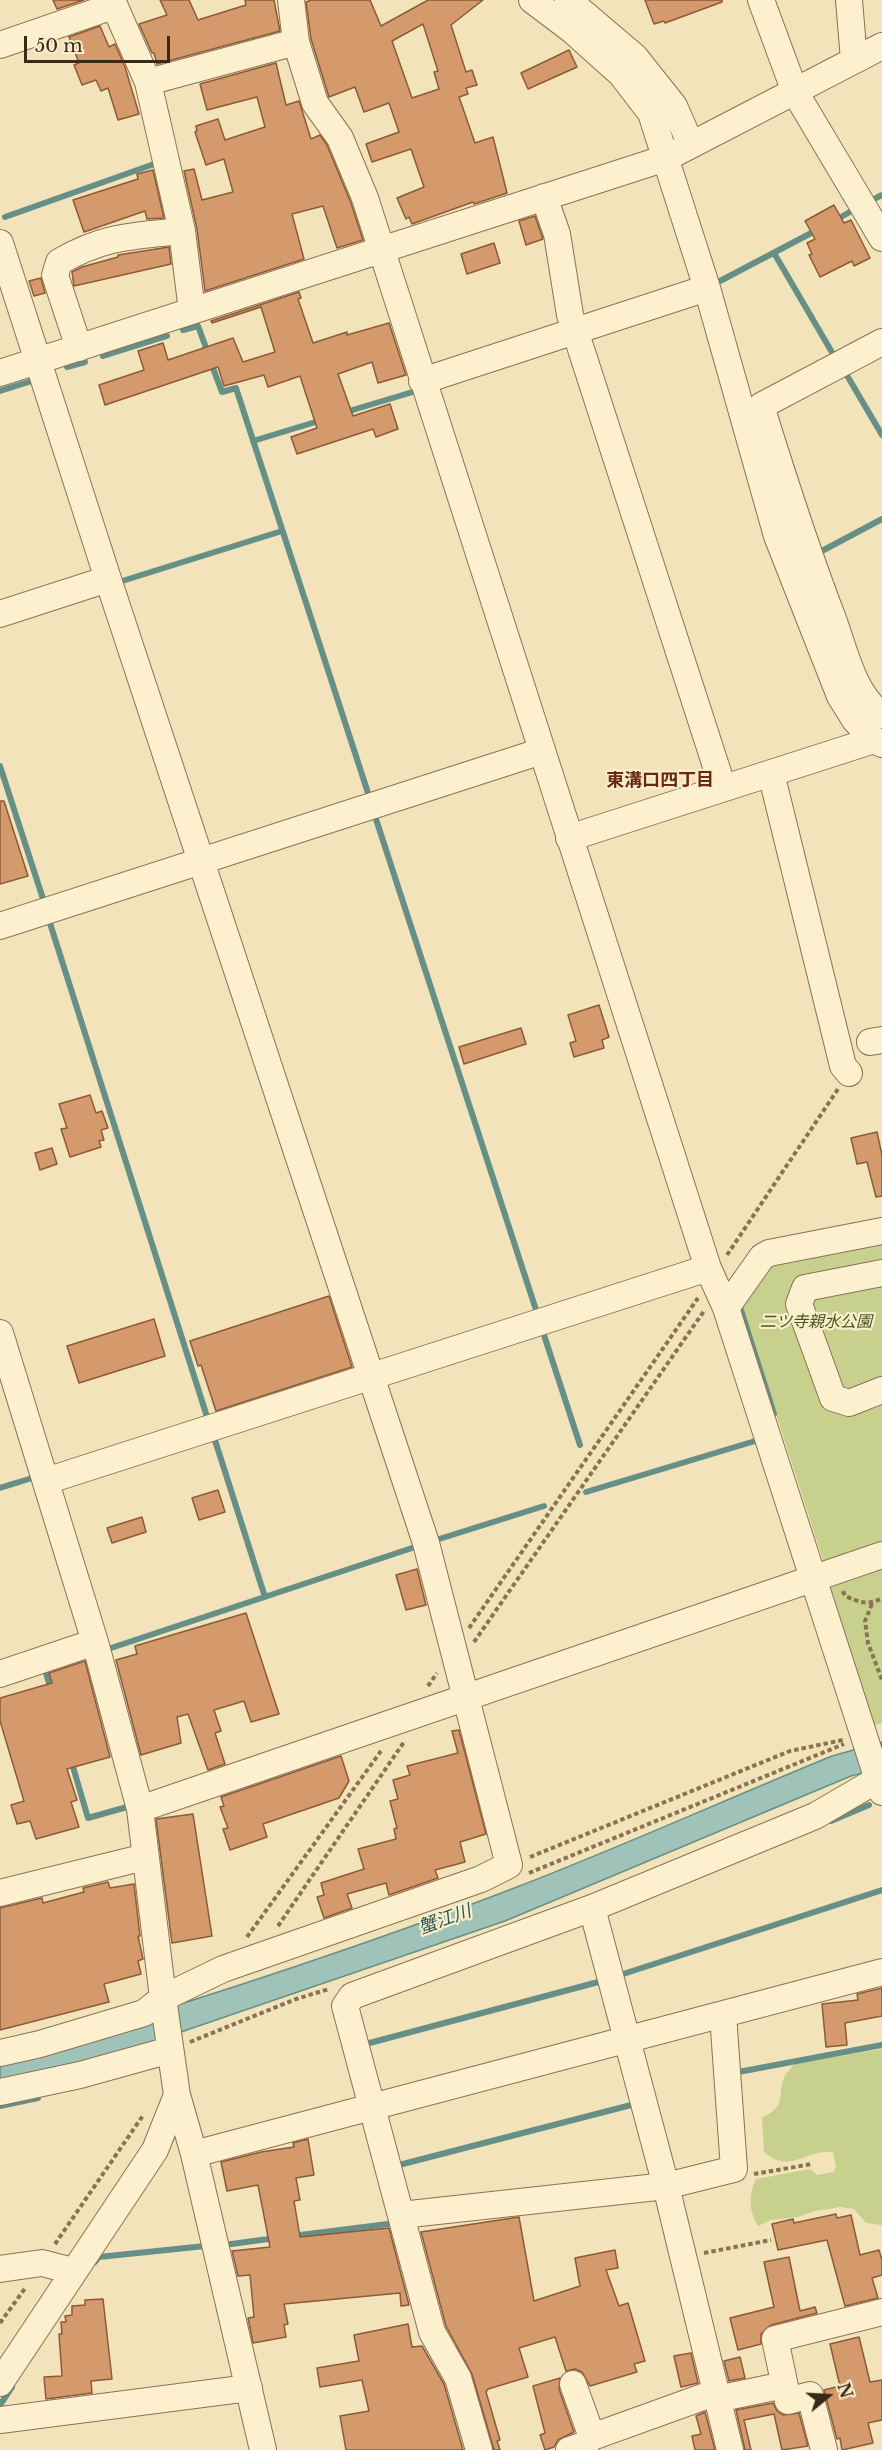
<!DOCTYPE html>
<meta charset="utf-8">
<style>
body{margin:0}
#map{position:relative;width:882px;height:2450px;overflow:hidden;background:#f2e3ba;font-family:"Libre Baskerville",serif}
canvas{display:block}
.north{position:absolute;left:798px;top:2366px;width:60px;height:60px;-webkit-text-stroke:4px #f9edca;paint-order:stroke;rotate:72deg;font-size:16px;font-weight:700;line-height:24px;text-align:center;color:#382919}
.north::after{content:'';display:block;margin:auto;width:21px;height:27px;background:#382919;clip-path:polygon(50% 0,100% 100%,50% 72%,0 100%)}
.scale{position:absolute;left:24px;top:36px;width:146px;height:27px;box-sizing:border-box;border:3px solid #382919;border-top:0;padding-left:8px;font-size:18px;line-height:21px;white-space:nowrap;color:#382919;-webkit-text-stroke:4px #f9edca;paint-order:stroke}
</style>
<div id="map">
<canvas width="882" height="2450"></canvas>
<div class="north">N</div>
<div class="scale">50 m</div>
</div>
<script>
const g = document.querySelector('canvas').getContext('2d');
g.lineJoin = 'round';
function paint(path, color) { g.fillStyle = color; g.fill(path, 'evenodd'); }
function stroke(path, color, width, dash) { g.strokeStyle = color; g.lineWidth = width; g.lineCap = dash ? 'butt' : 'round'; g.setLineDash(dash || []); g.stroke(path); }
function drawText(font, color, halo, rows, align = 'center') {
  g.font = font + ' "Libre Baskerville","Noto Sans JP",serif'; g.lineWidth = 4.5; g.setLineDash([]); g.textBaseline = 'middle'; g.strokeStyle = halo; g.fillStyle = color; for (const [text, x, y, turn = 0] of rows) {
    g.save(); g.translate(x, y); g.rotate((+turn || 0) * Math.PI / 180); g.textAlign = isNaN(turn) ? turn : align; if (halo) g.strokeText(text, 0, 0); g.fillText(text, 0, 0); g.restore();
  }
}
paint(new Path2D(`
 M882 1243V1723L874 1725 818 1562 823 1560 742 1308 773 1263Z
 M882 2049V2225L866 2223 854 2209 840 2207 815 2211 798 2217 771 2220 758 2226C749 2213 748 2193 756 2179L810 2169 817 2175 834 2172 836 2166 833 2152C805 2149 791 2175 764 2152L762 2118C790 2103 775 2096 785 2076 787 2072 791 2068 794 2064Z`), '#c7d18d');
const water = new Path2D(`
 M882 1742V1768L851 1776 505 1921 67 2071 0 2085V2059C174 2008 348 1952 517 1887 623 1846 727 1799 832 1756Z`);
paint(water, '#9fc2b9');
stroke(water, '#669087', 1.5);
stroke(new Path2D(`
 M667 120 673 136
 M874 199 882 195
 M5 217 157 163V160
 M834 221 855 209
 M774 253 833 354
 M720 281 817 230
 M183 330 198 326 208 353
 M103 356 167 336
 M211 363 222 392 236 388 370 799
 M67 367 85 362
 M845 372 882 435
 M0 391 35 380
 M346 412 416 391
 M253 441 322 420
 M820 552 882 519
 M119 582 282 531
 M0 766 45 905
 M374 813 538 1316
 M48 917 209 1423
 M742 1304 740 1307 774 1414
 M542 1329 580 1445
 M213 1434 265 1597
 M0 1488 32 1478
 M586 1492 755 1441
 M437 1544 436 1540 544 1506
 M111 1648 418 1546
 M45 1670 51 1689
 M71 1760 88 1818 127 1807
 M831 1821 869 1805
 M617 1976 882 1890
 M362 2045 602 1981
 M733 2073 882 2045
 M0 2106 38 2098
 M395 2166 635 2104
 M292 2236 396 2223
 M224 2245 276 2238
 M95 2262 99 2257 205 2246
 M0 2405 12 2387`), '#669087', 6);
const building = new Path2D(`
 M53 0H84L57 9Z
 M160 0H189L198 20 246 5 245 0H274L280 31 157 64 154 53H152L139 24 167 15Z
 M311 0H370L381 26 428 0H483L451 25 466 72 472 70 477 85 466 88 468 94 459 97 475 143 493 137 507 193 474 204 473 202 412 224 409 217 406 219 397 198 424 187 411 149 372 162 366 144 399 132 389 103 364 112 355 87 329 97 311 39 306 2ZM423 24 438 71 434 72 439 89 412 98 392 41Z
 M645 0H722V2L665 23 664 21 654 24Z
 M100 26 109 47 115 44 125 67 139 114 118 120 108 88 101 91 96 80 82 85 74 65 79 63 69 37Z
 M569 50 577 67 528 89 521 73Z
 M276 63 286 105 299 101 311 139 320 135 327 145 351 203 363 240 337 248 323 206 292 214 304 259 205 291 197 229 184 171 194 169 202 200 233 192 224 159 206 165 195 132 197 131 196 126 218 119 225 140 265 127 257 97 207 110 200 84Z
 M153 170 164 218 147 219 145 211 84 232 73 200 138 179 137 174Z
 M834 205 844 223 851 220 870 258 854 266 852 261 820 277 809 255 812 254 807 243 815 239 805 221Z
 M535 216 543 239 526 245 519 221Z
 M494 243 500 263 467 274 461 254Z
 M169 247 171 264 74 286 72 272 82 267 118 257V255Z
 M41 278 45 293 34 296 29 281Z
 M299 292 301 298 298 299 313 343 347 332V335L389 323 406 375 378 383 372 362 338 374 353 416 390 404 398 429 376 437 373 429 297 454 291 437 317 428 300 376 268 387 264 375 224 386 218 367 105 405 99 385 144 370 138 351 163 343 168 360 233 338 243 362 275 352 261 307 212 323 211 321Z
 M0 801H4L28 876 0 884Z
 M599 1005 609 1037 602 1040 604 1048 574 1057 570 1043 576 1041 568 1015Z
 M521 1028 526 1044 464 1064 459 1047Z
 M90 1095 96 1113 102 1111 108 1128 101 1130 104 1140 99 1141 101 1147 70 1157 61 1129 67 1128 59 1104Z
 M877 1132 882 1155V1196L876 1197 867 1162 857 1164 851 1138Z
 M52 1148 57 1164 40 1170 35 1153Z
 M329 1296 352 1367 216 1411 201 1365 198 1366 190 1341Z
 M154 1319 165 1356 79 1383 67 1346Z
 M218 1490 225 1512 199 1520 192 1498Z
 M142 1517 146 1532 112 1543 107 1528Z
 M417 1569 426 1605 406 1610 396 1575Z
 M246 1613 279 1714 251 1722 244 1701 214 1710 221 1731 215 1733 225 1764 208 1770 188 1714 177 1717 181 1743 141 1755 116 1660 137 1654 135 1646Z
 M85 1661 110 1757 67 1769 77 1800 71 1802 79 1827 36 1839 30 1821 17 1824 11 1805 24 1801 0 1721V1698L52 1683 49 1673Z
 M459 1730 486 1834 460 1842 465 1862 435 1870 438 1878 389 1895 386 1883 347 1894 352 1908 324 1918 317 1897 324 1895 321 1883 364 1869 358 1849 396 1839 394 1829 397 1828 390 1801 398 1799 393 1780 410 1775 407 1766 458 1753 452 1731Z
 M341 1756 349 1781 339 1798 263 1824 267 1837 230 1850 223 1829 228 1828 220 1807 224 1806 221 1797Z
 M193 1814 212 1936 172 1943 156 1819Z
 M108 1882 110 1888 134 1884 140 1936H138L143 1959 138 1961 141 1974 104 1984 109 2002 0 2030V1908L42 1898 43 1903 84 1892 83 1888Z
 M882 1988V2016L845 2023 847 2045 826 2047 822 2004 858 2000 857 1994Z
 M308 2139 314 2175 296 2178 300 2200 294 2201 300 2237 389 2228 409 2305 401 2306 400 2293 284 2304 288 2324 284 2325 286 2337 253 2343 248 2318 254 2317 250 2275 238 2276 232 2251 270 2247 258 2185 227 2191 221 2162 261 2152 294 2147 293 2143Z
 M836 2214 837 2218 851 2215 860 2255 879 2250 882 2260V2275L872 2278 878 2298 845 2306 827 2240 778 2250 772 2224 793 2219 794 2223Z
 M519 2217 534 2301 580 2286 575 2258 615 2250 618 2268 606 2270 619 2306 628 2303 645 2361 634 2364 637 2372 590 2386 582 2372 575 2369 566 2371 555 2337 519 2348 528 2377 488 2389 486 2392 500 2440 497 2441 500 2450H494L472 2374 446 2326 421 2232Z
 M789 2257 800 2311 815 2307 817 2313 771 2325 761 2334V2344L738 2350 730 2318 774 2307 764 2262Z
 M103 2299 112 2379 91 2381 92 2393 46 2399 44 2377 62 2376 59 2334H62L61 2322H66L65 2316 72 2315V2306L85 2305V2300Z
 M408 2324 412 2347 422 2346 444 2384 463 2450H346L340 2416 369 2411 362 2380 320 2387 317 2368 359 2361 354 2335Z
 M859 2337 870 2382 882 2380V2420L868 2423 873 2443 842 2450 840 2438 837 2439 824 2390 840 2386 830 2344Z
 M691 2353 698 2383 681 2387 674 2356Z
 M740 2357 745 2378 729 2381 724 2361Z
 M560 2378 559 2389 574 2432 558 2440 554 2447 545 2450 540 2435 545 2433 533 2386Z
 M773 2403 777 2411 783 2415 799 2413 808 2446 782 2450 774 2414 744 2420 751 2450H745L736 2410Z
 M705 2412 715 2450H695L692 2436 701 2434 696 2416Z`);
paint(building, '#d59a6c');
stroke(building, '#8c5a36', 1.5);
const minor = new Path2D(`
 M112 0 148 82 182 231 192 311
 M291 0 296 42 315 103 340 138 365 198 708 1268 726 1308 882 1792
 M532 0 573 31 621 74 651 113 707 288 777 536 840 696 855 720 874 740 882 744
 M568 0 635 57 674 106 691 145
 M761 0 795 92 882 238
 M849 0 854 60
 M0 45 113 6
 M148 82 296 42
 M544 197 557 234 570 315 723 788
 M0 243 108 579 426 1543 509 1865 481 1879 223 1969 163 1998 144 2013 40 2044 0 2053
 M882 342 761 406C783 477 806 549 833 619 845 651 853 694 882 715
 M79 348 55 275 59 262C104 236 132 236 182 231
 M0 373 666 158 882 46
 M422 381 707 288
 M0 614 108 579
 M771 773 843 1066 849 1073
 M569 838 874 740
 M0 926 542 751
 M870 1042 882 1040
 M882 1273 805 1288 799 1304 833 1398 849 1403 882 1390
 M726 1308 762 1257 769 1253 882 1231
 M0 1333 95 1642 140 1809 163 1998 177 2095 194 2154 263 2450
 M46 1481 708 1268
 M0 1674 95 1642
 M140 1809 882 1555
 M0 1893 145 1857
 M592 1908 666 2186 730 2450
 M0 2092 80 2075 170 2050
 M194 2154 882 1972
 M401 2215 666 2186 734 2169 723 2015
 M0 2269 42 2263 73 2271
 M0 2383 155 2150 177 2095
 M573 2384 592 2437
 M717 2399 784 2385
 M0 2420 249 2388
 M479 2450 458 2378 432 2332 345 2006 352 1996 592 1908 815 1816 882 1777
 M569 2450 584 2445 592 2437 714 2393
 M824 2450 810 2395 788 2401 775 2339 882 2312`);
stroke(minor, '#8a7253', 28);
stroke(new Path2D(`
 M727 1255 838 1089
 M843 1591 845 1596C859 1602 868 1606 882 1598
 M872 1604 865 1621 868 1643 882 1680
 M469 1628 698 1298
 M474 1642 704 1311
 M428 1686 437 1673
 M530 1857 790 1751 843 1740
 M529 1873 844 1744
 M278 1926 404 1742
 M247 1937 381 1751
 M190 2042 296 1999 329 1989
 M754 2174 812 2164
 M55 2244 144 2114
 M704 2253 771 2240
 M0 2323 26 2287`), '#8a7253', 4, [4.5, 3]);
stroke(minor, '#fcf0ce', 26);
drawText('italic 16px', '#47561e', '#f9edca', [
 ["二ツ寺親水公園",816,1322]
]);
drawText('bold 18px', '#692814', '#f9edca', [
 ["東溝口四丁目",660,781]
]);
drawText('italic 18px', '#275957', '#f9edca', [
 ["蟹江川",445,1920,-20]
]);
</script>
